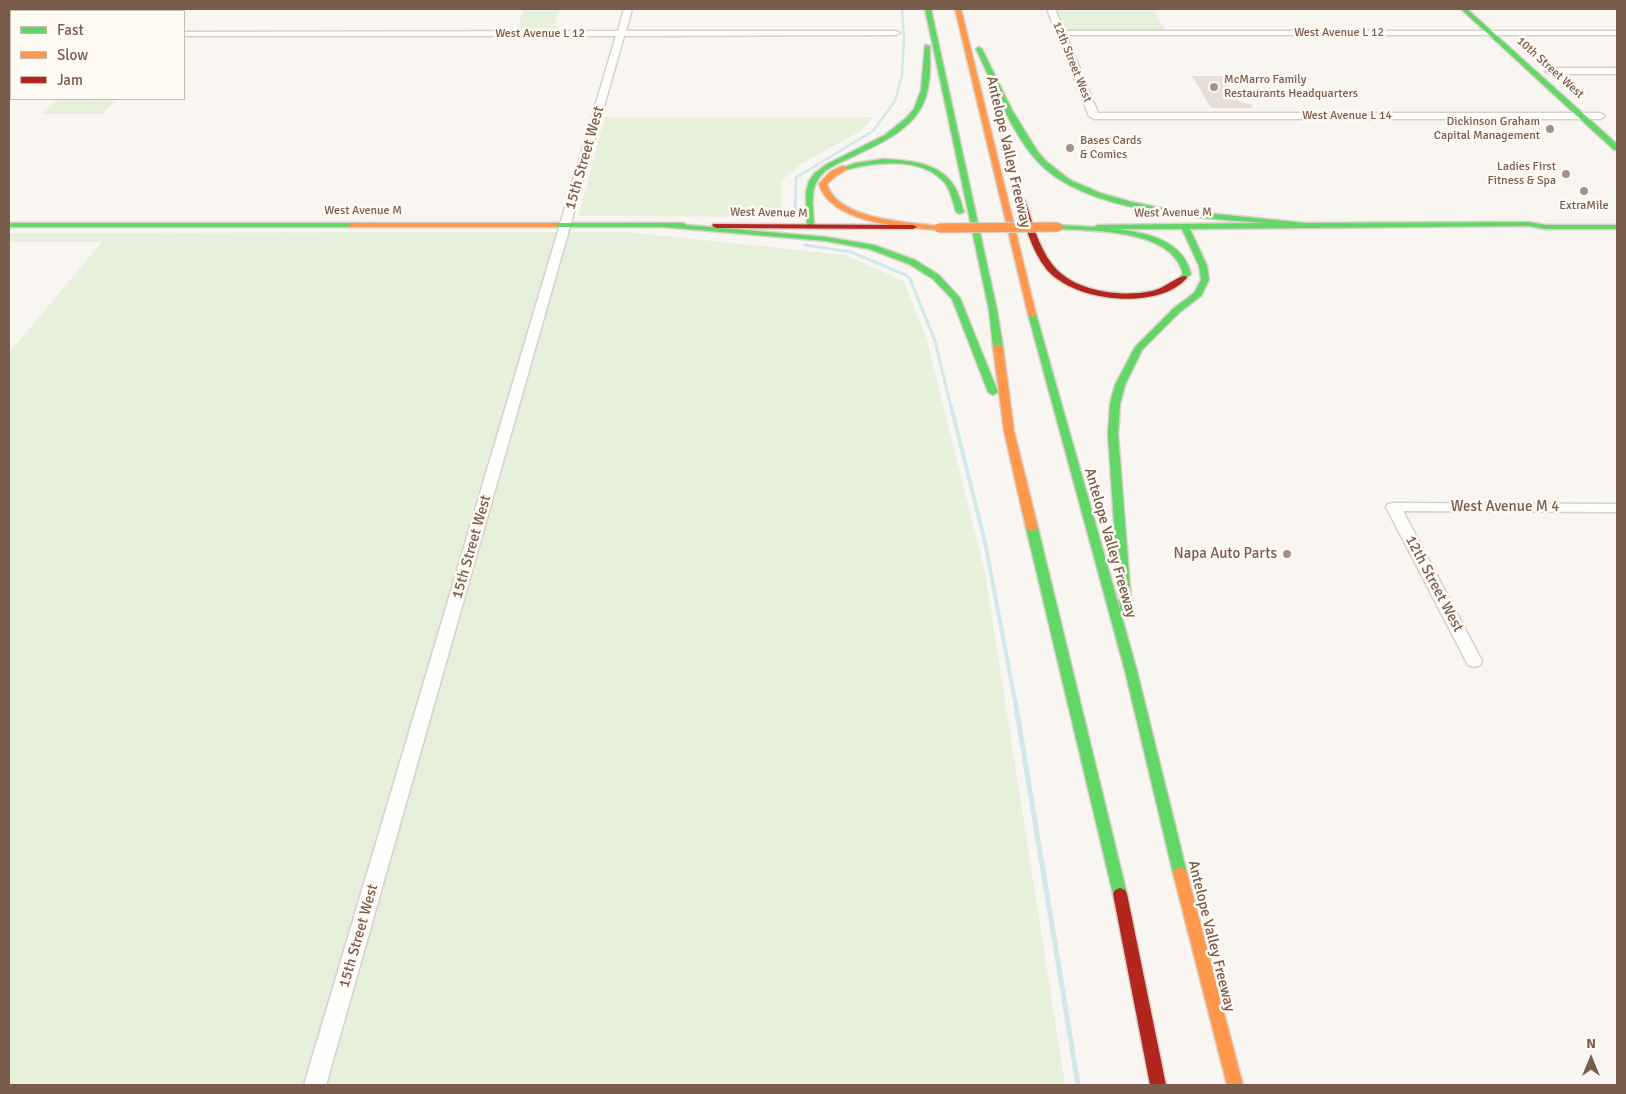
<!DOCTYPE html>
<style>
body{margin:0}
#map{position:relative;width:1626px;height:1094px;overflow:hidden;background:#f9f5f0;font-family:Signika,sans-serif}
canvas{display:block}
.frame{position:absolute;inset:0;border:10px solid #7a5c4d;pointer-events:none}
.legend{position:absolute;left:10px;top:10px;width:175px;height:90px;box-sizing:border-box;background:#fffaf3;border:1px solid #cabbb1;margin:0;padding:6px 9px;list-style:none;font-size:15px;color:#7a5c4d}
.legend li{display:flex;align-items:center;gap:10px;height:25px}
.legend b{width:25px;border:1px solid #cabbb1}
.north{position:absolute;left:1566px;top:1034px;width:50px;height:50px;-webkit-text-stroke:4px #fffaf3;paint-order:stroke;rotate:0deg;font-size:14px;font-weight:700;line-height:20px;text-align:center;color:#7a5c4d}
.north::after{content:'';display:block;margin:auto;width:18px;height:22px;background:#7a5c4d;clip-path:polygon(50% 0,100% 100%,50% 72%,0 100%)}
</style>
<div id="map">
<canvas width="1626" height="1094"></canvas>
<div class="frame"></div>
<ul class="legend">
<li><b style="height:6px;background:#63d668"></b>Fast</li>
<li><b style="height:6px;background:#ff974d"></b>Slow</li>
<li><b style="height:6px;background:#b3261e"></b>Jam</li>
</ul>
<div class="north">N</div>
</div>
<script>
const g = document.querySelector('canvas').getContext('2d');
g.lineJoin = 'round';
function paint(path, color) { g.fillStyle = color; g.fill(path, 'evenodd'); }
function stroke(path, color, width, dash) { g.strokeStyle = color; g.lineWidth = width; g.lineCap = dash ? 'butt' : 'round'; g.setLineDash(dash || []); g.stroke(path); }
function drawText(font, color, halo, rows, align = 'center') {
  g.font = font + ' Signika,sans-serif'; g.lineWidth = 5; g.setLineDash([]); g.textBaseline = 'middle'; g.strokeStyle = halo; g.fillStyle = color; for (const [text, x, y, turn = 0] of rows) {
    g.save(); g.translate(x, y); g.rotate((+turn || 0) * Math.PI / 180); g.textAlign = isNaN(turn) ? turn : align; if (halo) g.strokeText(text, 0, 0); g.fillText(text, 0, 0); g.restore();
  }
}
paint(new Path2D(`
 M524 9H559L555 25 560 29H517Z
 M1056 9H1153L1166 31H1064Z
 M58 99H117L102 114H41Z
 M605 117H874L859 132 801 164 781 181 782 217 578 216Z
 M627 232 845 255 903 281 926 337 985 573 1065 1085H9V353L102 242H9V233Z`), '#e7f0db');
stroke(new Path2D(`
 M797 177 873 131 895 101 902 75 904 38 902 9`), '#d0e8ea', 2.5);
stroke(new Path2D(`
 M795 215 796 178 798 176
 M805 245 851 252 906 275 910 279 935 341 951 407`), '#d0e8ea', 3);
stroke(new Path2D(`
 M951 406 985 542 1016 706`), '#d0e8ea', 4);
stroke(new Path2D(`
 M1016 705 1078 1085`), '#d0e8ea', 5);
paint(new Path2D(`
 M1192 76H1223L1238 101 1252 105V108H1211Z`), '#e6ded7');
const street = new Path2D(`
 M624 9H632L626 31H896L900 33 896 35 624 36 326 1085H304L616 36H184V32L618 31Z
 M1047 9H1055L1064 31H1617V35H1066L1098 113H1600L1605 116 1600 119H1094L1089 116Z
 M9 32H11V36H9Z
 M1617 68V74H1549L1545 71 1549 68Z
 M1393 503 1617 504V512L1403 511 1482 661 1480 665 1474 667 1468 665 1466 661 1386 507 1388 504Z`);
const fast = new Path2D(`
 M925 9H931L997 310 1003 347 998 350 993 347 989 310Z
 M1461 9H1467L1617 144V150H1614Z
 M925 45 930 46C930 60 931 74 928 88 921 129 880 143 848 159 838 164 825 168 819 178 809 191 814 212 814 227L807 229 806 192 809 181 815 173 827 164 885 135 906 118 914 109 921 90Z
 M979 47 982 49 1012 110 1038 152 1047 162 1070 180 1100 193 1132 202 1166 209 1305 223 1528 222 1546 225H1617V229H1546L1528 226 1190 229 1207 266 1209 280 1201 296 1180 312 1142 350 1125 385 1120 404 1118 434 1132 612 1126 616 1121 614 1137 671 1187 873 1185 877 1180 879 1175 877 1173 873 1125 671 1028 314 1032 311 1036 314 1120 610 1108 434 1110 404 1115 385 1135 347 1174 308 1194 293 1201 280 1199 266 1182 229H1117C1147 233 1183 240 1191 274L1183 281 1179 278 1183 274C1173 229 1094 231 1058 229L1054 227 1058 225 1094 227 1098 225 1265 223C1200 218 1090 213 1041 165 1012 136 994 86 976 49Z
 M883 159C906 160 937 162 952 183 958 191 961 202 964 212L960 214 956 212C953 203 951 191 945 183 922 156 875 162 845 170L841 168 856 163Z
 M9 223H353L357 225 353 227H9Z
 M552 223H683L687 225 826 237 874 245 915 260 939 275 960 298 998 392 993 395 988 392 952 299 933 279 909 264 869 249 826 241 664 227H552Z
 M1032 525 1038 528 1127 894 1125 898 1120 900 1115 898 1113 894 1026 528Z`);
const slow = new Path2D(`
 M955 9H961L1036 314 1035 316 1032 317 1028 314Z
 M842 166 849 168 836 176 827 184C837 220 908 222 939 226L943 228 939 230C904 227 831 224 819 184L830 172Z
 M350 223H555L559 225 555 227H350Z
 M998 344 1003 347 1014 431 1038 528 1032 531 1026 528 1004 431 993 347Z
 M1180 867 1185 869 1187 873 1243 1085H1227L1173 873 1175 869Z`);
const jam = new Path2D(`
 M1018 198 1025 200C1032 221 1038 246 1052 264 1072 291 1120 298 1152 291 1163 289 1179 275 1186 276L1187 278C1158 311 1075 302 1047 270 1031 250 1025 224 1017 200Z
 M713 224 913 225 917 227 913 229 716 228 712 226Z
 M1120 888 1125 890 1127 894 1166 1085H1150L1113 894 1115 890Z`);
stroke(street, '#d7d1cb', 3);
stroke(fast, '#d9d2cb', 3);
stroke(slow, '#d9d2cb', 3);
stroke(jam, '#d9d2cb', 3);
paint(street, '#fefefd');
paint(fast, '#63d668');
paint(slow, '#ff974d');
paint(jam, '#b3261e');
const slowBridge = new Path2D(`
 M939 228 1058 227`);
stroke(slowBridge, '#d9d2cb', 11, []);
stroke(slowBridge, '#ff974d', 9);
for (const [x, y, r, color] of [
 [1214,87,5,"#a69286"],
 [1550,129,5,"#a69286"],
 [1070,148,5,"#a69286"],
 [1566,174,5,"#a69286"],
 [1584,191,5,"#a69286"],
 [1287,554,5,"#a69286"]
]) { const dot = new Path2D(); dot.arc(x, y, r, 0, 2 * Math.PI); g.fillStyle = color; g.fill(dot); stroke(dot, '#fffaf3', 2); }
drawText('12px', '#7a5c4d', '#fffaf3', [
 ["West Avenue L 12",1339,33],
 ["West Avenue L 12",540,34],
 ["12th Street West",1072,62,68],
 ["10th Street West",1550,68,42],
 ["West Avenue L 14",1347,116],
 ["West Avenue M",363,211],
 ["West Avenue M",769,213,1],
 ["West Avenue M",1173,213,-1]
]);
drawText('12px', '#7a5c4d', '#fffaf3', [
 ["McMarro Family",1224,80],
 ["Restaurants Headquarters",1224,94],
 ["Dickinson Graham",1540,122,"right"],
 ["Capital Management",1540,136,"right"],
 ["Bases Cards",1080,141],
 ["& Comics",1080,155],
 ["Ladies First",1556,167,"right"],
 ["Fitness & Spa",1556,181,"right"],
 ["ExtraMile",1584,206,"center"]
], 'left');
drawText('15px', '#7a5c4d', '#fffaf3', [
 ["Antelope Valley Freeway",1008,152,77],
 ["15th Street West",585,158,-74],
 ["West Avenue M 4",1505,507],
 ["Antelope Valley Freeway",1110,543,74],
 ["15th Street West",472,547,-74],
 ["12th Street West",1434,584,62],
 ["15th Street West",359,936,-74],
 ["Antelope Valley Freeway",1211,936,76]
]);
drawText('15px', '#7a5c4d', '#fffaf3', [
 ["Napa Auto Parts",1277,554]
], 'right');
</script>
